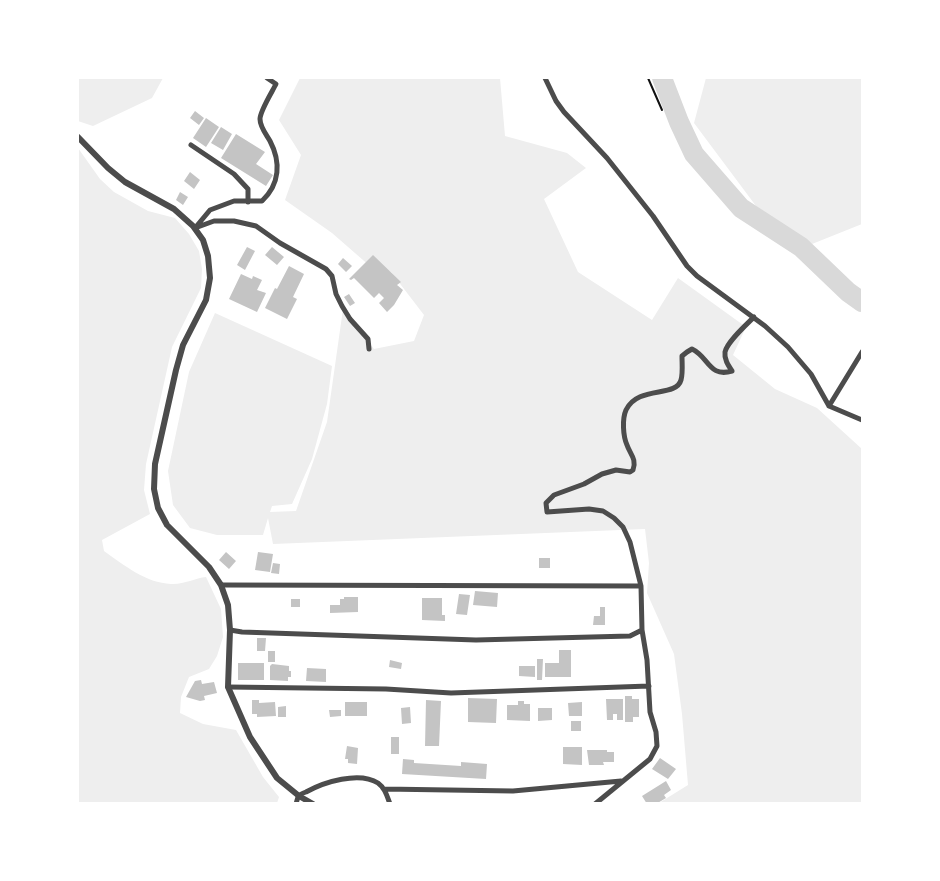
<!DOCTYPE html>
<style>
body{margin:0}
#map{position:relative;width:940px;height:881px;overflow:hidden;background:#fff;font-family:Ubuntu,sans-serif}
canvas{display:block}
.frame{position:absolute;inset:0;border:79px solid #fff;pointer-events:none}
</style>
<div id="map">
<canvas width="940" height="881"></canvas>
<div class="frame"></div>
</div>
<script>
const g = document.querySelector('canvas').getContext('2d');
g.lineJoin = 'round';
function paint(path, color) { g.fillStyle = color; g.fill(path, 'evenodd'); }
function stroke(path, color, width, dash) { g.strokeStyle = color; g.lineWidth = width; g.lineCap = dash ? 'butt' : 'round'; g.setLineDash(dash || []); g.stroke(path); }
paint(new Path2D(`
 M78 78H163L152 98 93 126 78 121Z
 M300 78H500L505 136 567 153 586 168 544 199 578 272 652 320 678 278 746 327 733 355 775 389 817 408 862 449V803H659L688 785 682 714 674 654 647 593 649 563 645 529 273 544 268 518 263 535H217L190 528 173 505 168 471 189 372 215 313 332 366 327 404 312 459 292 504 272 506 270 512 296 511 327 422 343 309 374 349 414 341 424 315 391 272 371 267 332 233 285 200 301 155 279 120Z
 M706 78H862V224L812 244 756 206 694 123Z
 M78 148 100 179 114 192 148 211 175 218 189 234 199 251 202 269 201 288 172 347 146 464 144 490 150 514 102 540 104 551C124 565 146 583 171 584 183 585 195 578 206 577L221 609 223 637 217 656 209 669 189 677 181 697 180 713 203 724 236 730 263 777 279 797 277 803H78Z`), '#eee');
stroke(new Path2D(`
 M662 78 679 122 694 154 741 208 801 247 848 292 862 302`), '#d9d9d9', 20);
paint(new Path2D(`
 M195 111 204 118 199 125 190 118Z
 M206 118 219 127 206 147 193 138Z
 M221 127 232 134 223 150 211 143Z
 M236 134 265 152 256 164 273 175 266 186 221 158Z
 M190 172 200 180 194 189 184 181Z
 M180 192 188 197 183 205 176 200Z
 M247 247 255 251 245 270 237 265Z
 M272 247 284 257 277 265 265 255Z
 M373 255 401 282 397 285 403 290 394 305 387 312 379 303 384 298 379 293 374 298 354 278 351 280 349 279Z
 M343 258 352 266 346 272 338 264Z
 M289 266 304 274 293 297 297 299 287 319 265 308 275 288 277 289Z
 M241 274 252 279 253 276 262 280 257 290 266 293 257 312 229 299Z
 M349 294 355 303 350 306 344 297Z
 M226 552 236 561 229 569 219 560Z
 M258 552 273 554 270 572 255 570Z
 M539 558H550V568H539Z
 M273 563 280 564 279 574 271 573Z
 M475 591 498 593 497 607 473 605Z
 M459 594 470 595 467 615 456 614Z
 M344 597H358V612L330 613V605H340V599H344Z
 M422 598H442V615H445V621L422 620Z
 M291 599H300V607H291Z
 M600 607H605V625H593L594 616H600Z
 M257 638H266L265 651H257Z
 M559 650H571V677H545V663H559Z
 M268 651H275V662H268Z
 M537 659H543L542 680H537Z
 M390 660 402 663 401 669 389 667Z
 M238 663H264V680H238Z
 M272 664 289 666V671H291V677H288V681L270 680V666Z
 M519 666H535V677L519 676Z
 M307 668 326 669V682L306 681Z
 M201 680 202 684 214 682 217 693 204 696 205 700 200 701 186 697 195 681Z
 M625 696H632V699H639V717H633V722H625Z
 M468 698 497 699 496 723 468 722Z
 M606 699H623V720H617V714H613V720H607Z
 M252 700H259V703L275 702 276 716 257 717V714H252Z
 M426 700 441 701 439 746H425Z
 M518 701H524V704H530V721L507 720V705H518Z
 M345 702H367V716H345Z
 M582 702V716H569L568 703Z
 M286 706V717H278V707Z
 M410 707 411 723 402 724 401 708Z
 M538 708H552V720L538 721Z
 M329 710H341V716L330 717Z
 M571 721H581V731H571Z
 M391 737H399V754H391Z
 M347 746 358 748 357 764 348 763V759H345Z
 M563 747H582V765L563 764Z
 M587 750H607V752H614V762H603L604 765H589Z
 M660 758 676 769 668 779 652 769Z
 M403 759 414 760V763L461 766V762L487 764 486 779 402 774Z
 M666 781 671 790 664 795 666 798 656 804H647L642 796Z`), '#c4c4c4');
stroke(new Path2D(`
 M648 78 662 110`), '#111', 2);
stroke(new Path2D(`
 M545 78 556 101 564 112 607 158 653 216 687 266 697 276 765 326 788 347 811 374 829 406 862 420
 M191 145 234 174 248 189V202
 M195 228 214 221H234L256 226 280 243 326 269 332 276 336 294 342 306 350 319 368 339 369 349
 M195 228 210 210 234 201H262C280 184 281 162 270 141 266 134 260 127 260 119 260 111 272 92 276 84L267 78
 M829 406 862 352
 M221 585 641 586
 M230 630 242 632 476 640 630 636 642 630 647 660 650 712 656 732 657 746 650 759 595 804
 M642 630 641 586 630 542 623 527 614 518 603 511 589 509 547 512 546 503 554 495 584 484 602 474 616 470 630 472 633 470C637 459 630 454 627 445 623 436 622 419 626 410 638 385 676 398 681 380 683 373 682 364 682 356L687 352 692 349C709 357 709 378 732 371 728 365 724 359 725 352 727 342 746 325 754 317
 M228 687 386 689 451 693 649 686
 M384 789 513 791 621 781
 M296 804C297 801 297 798 299 796 300 794 303 793 306 792 324 782 359 771 378 783 385 788 387 796 390 804`), '#4c4c4c', 5);
stroke(new Path2D(`
 M78 137 108 168 125 182 174 209 193 226 203 240 208 256 210 278 206 300 183 345 176 370 155 464 154 489 158 508 167 525 209 567 221 585 228 605 230 630 228 687 250 737 277 778 299 796 313 804`), '#4c4c4c', 6);
</script>
